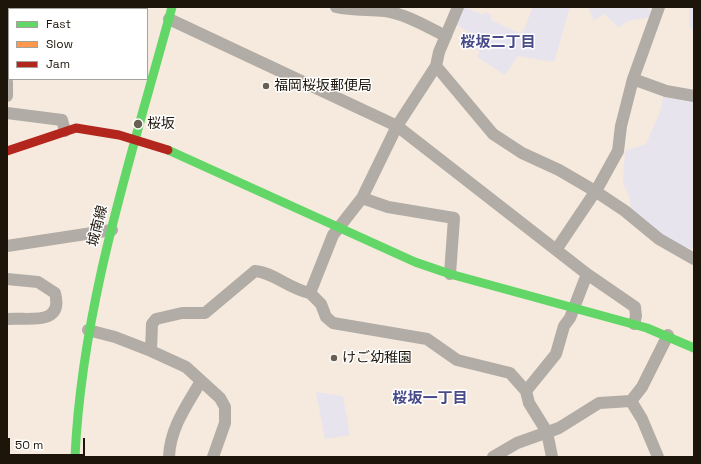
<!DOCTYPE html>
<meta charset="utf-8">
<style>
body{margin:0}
#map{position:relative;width:701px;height:464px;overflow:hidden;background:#f5eadd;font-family:"Space Grotesk",sans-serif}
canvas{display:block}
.frame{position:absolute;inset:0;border:8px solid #1d150a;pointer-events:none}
.legend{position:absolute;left:8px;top:8px;width:140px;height:72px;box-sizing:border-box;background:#fff;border:1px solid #a5a19d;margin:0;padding:5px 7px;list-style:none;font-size:12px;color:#1d150a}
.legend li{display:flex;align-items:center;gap:8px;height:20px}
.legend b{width:20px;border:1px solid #a5a19d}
.scale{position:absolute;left:8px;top:438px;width:77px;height:18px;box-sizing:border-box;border:2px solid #1d150a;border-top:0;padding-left:5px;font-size:12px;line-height:14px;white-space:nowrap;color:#1d150a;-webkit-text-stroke:3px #fff;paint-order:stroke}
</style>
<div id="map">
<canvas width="701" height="464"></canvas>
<div class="frame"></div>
<ul class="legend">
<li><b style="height:5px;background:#63d668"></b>Fast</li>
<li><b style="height:5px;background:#ff974d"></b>Slow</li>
<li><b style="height:5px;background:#b3261e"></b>Jam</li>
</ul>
<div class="scale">50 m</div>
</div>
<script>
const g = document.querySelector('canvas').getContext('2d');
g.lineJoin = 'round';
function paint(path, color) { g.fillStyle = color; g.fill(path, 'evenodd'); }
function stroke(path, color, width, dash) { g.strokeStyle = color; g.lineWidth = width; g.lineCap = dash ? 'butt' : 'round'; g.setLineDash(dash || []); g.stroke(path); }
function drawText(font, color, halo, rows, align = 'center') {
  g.font = font + ' "Space Grotesk","Noto Sans JP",sans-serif'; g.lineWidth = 3; g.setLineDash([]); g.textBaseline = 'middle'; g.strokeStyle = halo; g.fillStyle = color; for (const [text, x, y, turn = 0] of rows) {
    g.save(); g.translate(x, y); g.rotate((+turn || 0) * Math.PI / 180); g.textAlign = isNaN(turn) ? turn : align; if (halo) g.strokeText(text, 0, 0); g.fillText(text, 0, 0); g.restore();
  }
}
paint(new Path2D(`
 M463 7 484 15 485 12 491 15V20L522 34 533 7H570L554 62 518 56 505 75 477 57 480 51 474 47 476 36 456 25Z
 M588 7H646L653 14C640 24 633 14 619 28L604 14 594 21Z
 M689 7H694V30L689 27Z
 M665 88 694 93V249L679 246 632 214 629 196 623 184 625 151 646 144 660 112Z
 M316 392 343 396 350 435 325 439Z`), '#e7e4ee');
stroke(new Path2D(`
 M336 7C353 11 369 9 385 11 406 14 427 27 446 36
 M458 7 439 52 436 66 397 126 362 198 333 235 310 293 321 304 326 317 333 323 427 339 457 360 510 373 526 391 529 403 547 432 552 457
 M169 19 397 126 587 274 635 307 636 316 634 324
 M436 66 493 134 522 153 559 170 595 191 625 211 659 239 694 259
 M633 79 666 91 694 96
 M7 82V96
 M7 113 62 120 65 131
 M362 198 388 207 454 218 450 274
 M7 246 112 230
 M556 250 597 189 618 151 621 126 633 79 659 7
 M7 279 38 282 55 293C64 327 27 317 7 319
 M88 330 115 337 151 351 152 324 156 319 182 313H205L255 271C273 272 289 289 310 293
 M151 351 186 367 220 398 225 407V423L213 457
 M526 391 556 354 564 326 570 318 587 274
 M631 401 642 419 658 457
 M169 457C170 428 187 405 201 381
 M493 457 517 443 559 428 599 403 631 401 642 387 668 335`), '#b2aca6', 12);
stroke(new Path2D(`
 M50 9 52 7
 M168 150 415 262 450 274 647 328 694 348
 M75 457C82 303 132 155 172 7`), '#63d668', 9);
stroke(new Path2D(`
 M7 63 9 60`), '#ff974d', 9);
stroke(new Path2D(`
 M7 151 76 128 119 135 168 150`), '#b3261e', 9);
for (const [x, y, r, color] of [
 [266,86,4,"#696054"],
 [138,124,5,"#696054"],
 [334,358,4,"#696054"]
]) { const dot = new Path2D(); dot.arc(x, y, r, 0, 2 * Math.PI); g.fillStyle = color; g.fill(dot); stroke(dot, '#fff', 1.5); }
drawText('14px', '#1d150a', '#fff', [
 ["福岡桜坂郵便局",274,86],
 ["桜坂",147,124],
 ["けご幼稚園",342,358]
], 'left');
drawText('14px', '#1d150a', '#fff', [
 ["城南線",98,226,-76]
]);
drawText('bold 15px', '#494b89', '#fff', [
 ["桜坂二丁目",498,43],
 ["桜坂一丁目",430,399]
]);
</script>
